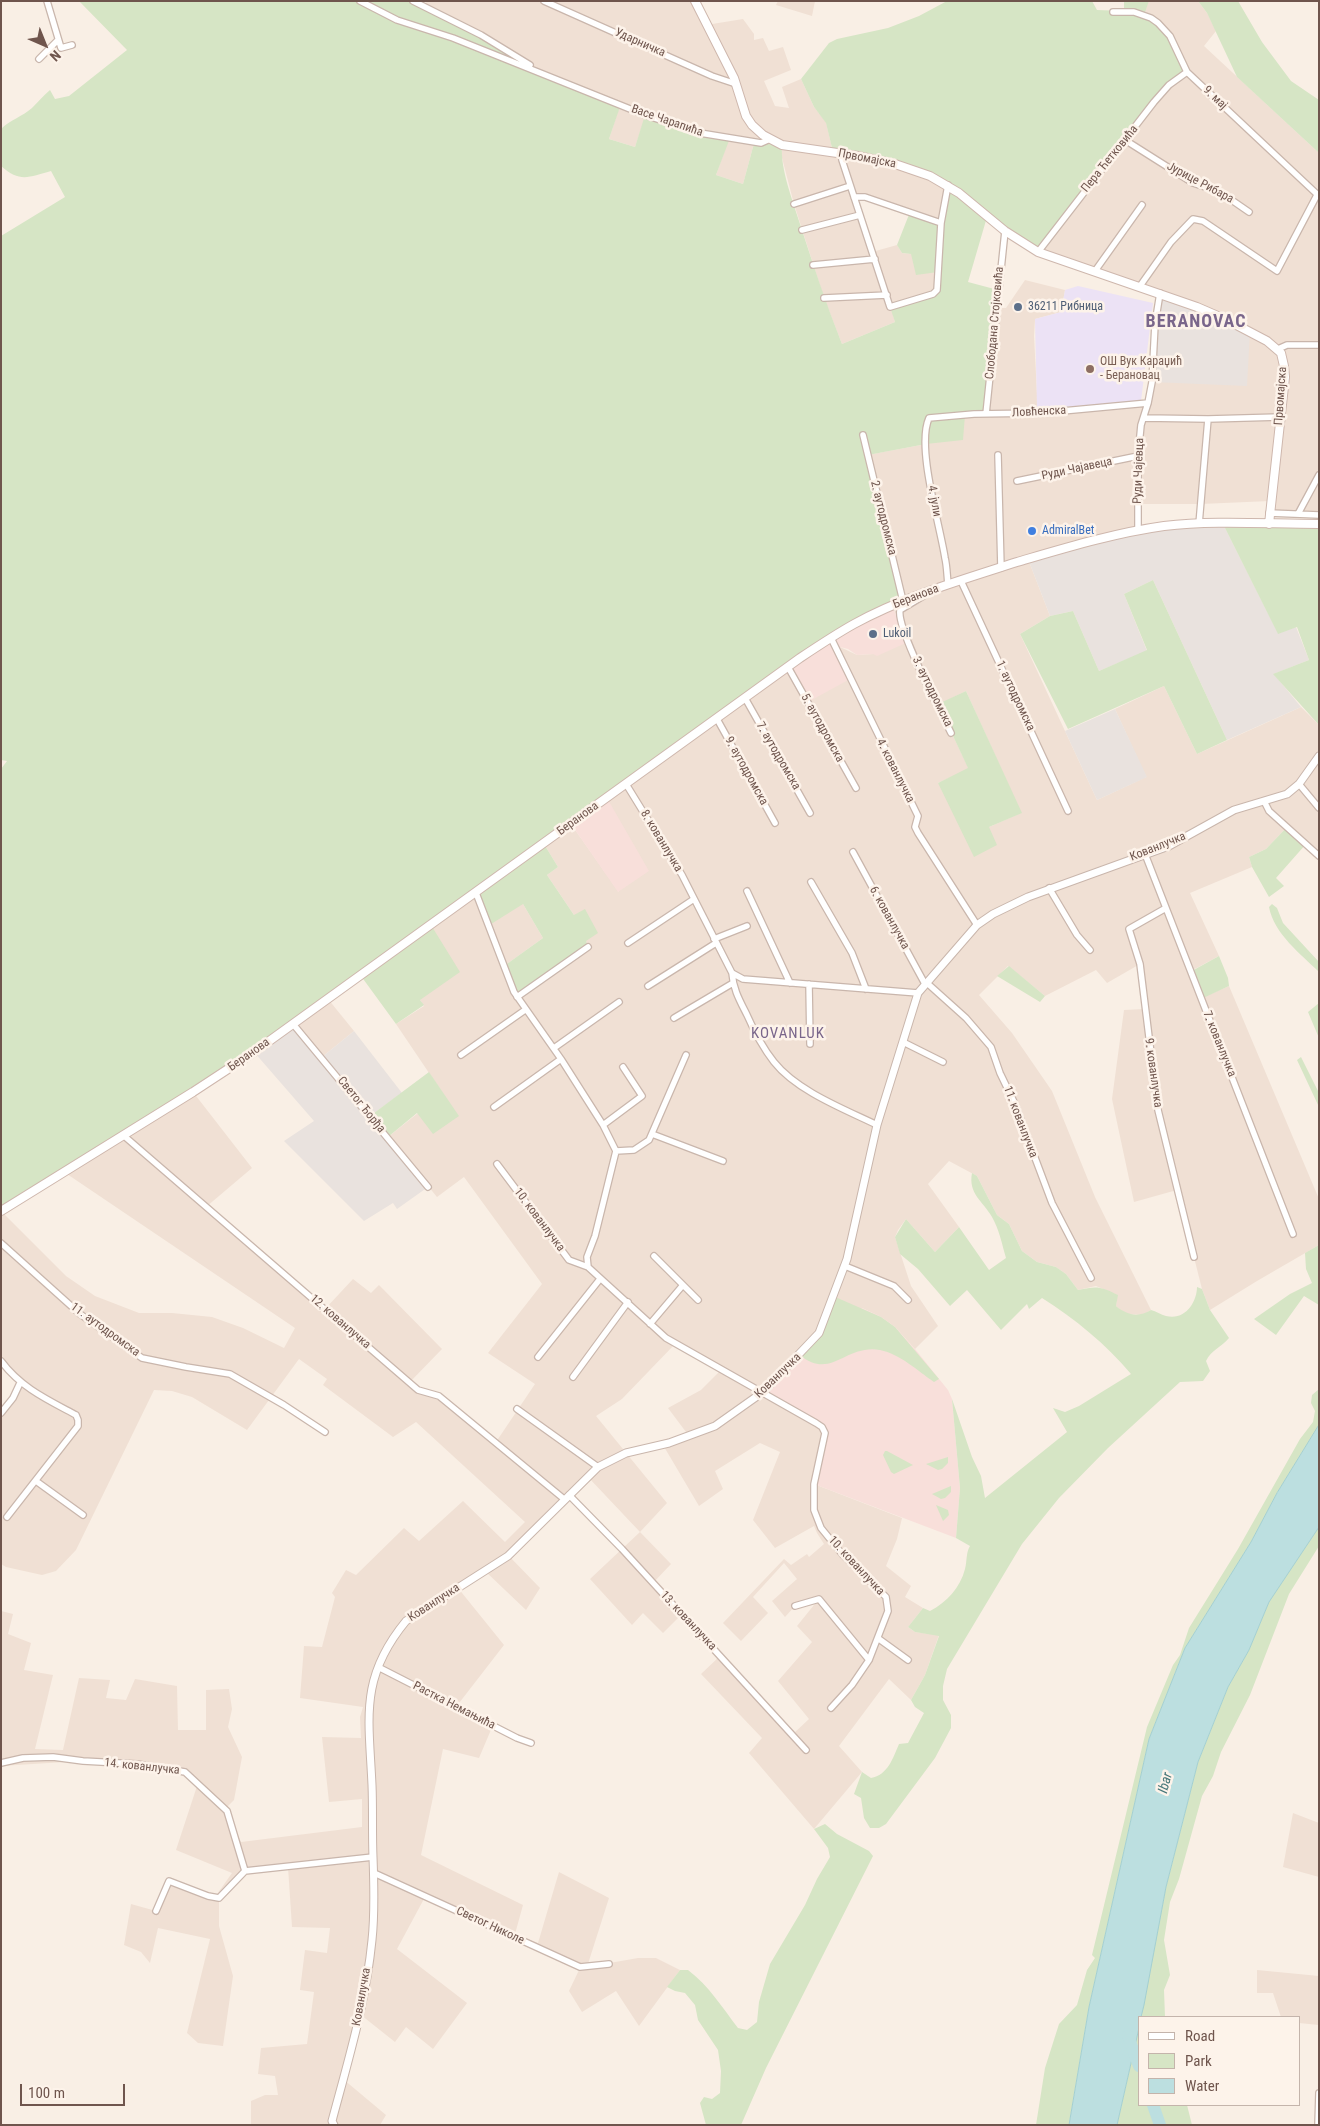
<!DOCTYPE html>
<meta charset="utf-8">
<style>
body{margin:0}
#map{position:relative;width:1320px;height:2126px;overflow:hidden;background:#f9efe5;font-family:"Roboto Condensed",sans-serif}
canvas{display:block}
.frame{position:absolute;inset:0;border:2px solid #6f554d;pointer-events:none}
.legend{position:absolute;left:1138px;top:2016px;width:162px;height:90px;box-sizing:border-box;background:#fdf3ea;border:1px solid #c4b4ab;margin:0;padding:6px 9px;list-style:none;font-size:15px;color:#6f554d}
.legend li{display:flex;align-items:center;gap:10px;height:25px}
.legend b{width:25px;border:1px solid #c4b4ab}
.north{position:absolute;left:20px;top:20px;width:50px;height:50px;-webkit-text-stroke:4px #fdf3ea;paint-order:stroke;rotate:136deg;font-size:14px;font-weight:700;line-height:20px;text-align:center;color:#6f554d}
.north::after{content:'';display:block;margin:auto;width:18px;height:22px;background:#6f554d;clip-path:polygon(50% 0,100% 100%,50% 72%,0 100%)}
.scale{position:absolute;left:20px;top:2084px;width:105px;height:22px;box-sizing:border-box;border:2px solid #6f554d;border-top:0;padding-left:6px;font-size:15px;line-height:18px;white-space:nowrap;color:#6f554d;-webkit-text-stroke:4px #fdf3ea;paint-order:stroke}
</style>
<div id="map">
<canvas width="1320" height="2126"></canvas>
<div class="frame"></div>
<ul class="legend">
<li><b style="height:6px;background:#fff"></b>Road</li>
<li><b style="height:14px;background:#d6e5c5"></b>Park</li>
<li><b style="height:14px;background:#bcdfe0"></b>Water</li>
</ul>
<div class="north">N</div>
<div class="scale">100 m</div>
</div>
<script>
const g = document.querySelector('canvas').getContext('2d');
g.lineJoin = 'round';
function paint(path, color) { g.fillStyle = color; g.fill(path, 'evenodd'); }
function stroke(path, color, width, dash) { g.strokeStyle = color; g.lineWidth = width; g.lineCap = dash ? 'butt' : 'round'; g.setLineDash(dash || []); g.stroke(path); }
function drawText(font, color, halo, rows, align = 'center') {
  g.font = font + ' "Roboto Condensed",sans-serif'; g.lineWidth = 5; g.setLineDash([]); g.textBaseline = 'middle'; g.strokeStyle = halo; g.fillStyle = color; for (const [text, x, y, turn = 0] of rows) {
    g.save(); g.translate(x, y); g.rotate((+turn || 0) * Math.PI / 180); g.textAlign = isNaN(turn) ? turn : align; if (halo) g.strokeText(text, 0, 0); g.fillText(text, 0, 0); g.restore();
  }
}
paint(new Path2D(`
 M427 1H695L706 25 743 19 754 34V40L763 38 769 51 783 47 791 70 764 81 775 106 789 108 782 87 801 79 814 107 826 122 833 152 895 164 948 185 941 223 866 197H854L872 252 897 245 902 253 911 254 938 272 937 290 891 307 895 322 842 344 824 298 794 204 781 154 782 145 753 147 743 184 716 175 729 138 646 115 635 147 609 139 620 105 544 74 481 35 424 6Z
 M778 1H815L812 16 776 5Z
 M1149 1H1198L1207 13 1216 31 1204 46 1319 153V515L1269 513 1270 501 1201 504H1138V531L1028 559 1050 616 1020 634 1097 800 1146 777 1115 709 1164 686 1197 754 1301 707 1319 725V855L1287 827 1266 849 1249 857 1252 867 1190 893 1219 956 1191 971 1201 998 1229 986 1319 1199V1245L1257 1281 1210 1310 1202 1289 1177 1190 1134 1202 1112 1099 1124 1010 1145 1009 1140 964 1107 983 1096 970 1045 996 1008 966 979 995 1012 1033 1052 1091 1095 1197 1151 1310 1143 1315 1125 1314 1116 1306 1117 1295 1096 1286 1078 1290 1066 1274 1056 1267 1037 1262 1022 1251 1009 1224 997 1215 977 1176 949 1161 928 1184 959 1227 935 1252 906 1219 898 1230 895 1237 911 1286 938 1326 915 1349 895 1327 881 1317 862 1308 816 1423 825 1433 814 1484 902 1518 897 1539 886 1566 911 1586 905 1597 923 1608 908 1627 915 1632 939 1635 925 1675 911 1700 889 1679 839 1746 862 1772 814 1829 749 1753 762 1738 701 1674 720 1656 793 1734 809 1719 778 1681 812 1642 797 1626 818 1600 795 1606 785 1617 772 1601 797 1579 784 1563 753 1597 768 1613 741 1641 723 1623 784 1559 791 1565 807 1554 809 1557 824 1544 817 1533 814 1526 775 1548 753 1520 780 1452 760 1443 715 1471 723 1489 699 1506 663 1445 689 1436 668 1408 701 1390 722 1369 675 1344 622 1399 596 1416 667 1503 640 1532 671 1564 653 1583 682 1614 663 1633 643 1613 632 1625 590 1579 640 1532 588 1477 508 1555 540 1588 526 1610 484 1570 458 1588 504 1645 456 1707 493 1725 479 1758 443 1749 421 1855 523 1905 515 1934 538 1943 559 1872 609 1898 587 1967 638 1958H656L680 1970 639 2026 616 1991 582 2012 569 1991 580 1968 425 1897 397 1949 467 2003 433 2049 406 2027 395 2042 361 2015 343 2079 386 2115 380 2125H251V2101L265 2095H278L275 2076 258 2074 261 2048 307 2044 314 1992 300 1990 305 1950 327 1953 330 1928 292 1927 288 1867 245 1871 219 1898V1926L233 1976 223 2046 198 2043 187 2033 210 1939 158 1928 150 1963 141 1952 124 1945 131 1904 156 1911 169 1881 215 1897 232 1873 176 1850 198 1783 166 1768 81 1761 1 1766V1611L13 1614 8 1634 31 1643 24 1670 53 1675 35 1749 63 1750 79 1678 110 1680 106 1698 126 1700 135 1679 177 1686 178 1730H206V1690L229 1689 232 1709 228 1727 242 1757 234 1800 226 1808 241 1842 362 1827V1799L329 1802 322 1737 361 1738 360 1717 363 1707 300 1698 304 1646 322 1647 335 1597 332 1593 346 1570 356 1575 404 1528 419 1541 463 1501 505 1542 525 1522 416 1422 393 1437 323 1385 327 1379 299 1359 247 1430 192 1397 172 1391 154 1390 76 1550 56 1571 42 1575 6 1567 1 1564V1405L5 1409 20 1383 1 1361V1211L66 1276 95 1296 139 1313H172L212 1317 243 1328 284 1348 295 1328 64 1172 193 1092 252 1168 206 1207 325 1309 353 1279 371 1293 379 1285 442 1349 410 1382 439 1396 496 1442 535 1384 488 1353 542 1284 464 1177 437 1197 388 1137 418 1113 458 1116 396 1024 424 1006 420 1000 431 925 571 824 619 892 607 798 788 667 840 647 857 655 873 654 901 625 892 606 867 455 926 444 965 415 997 308H1006L1025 280 1065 290 1061 312 1035 319 1034 336 1038 413 1148 403 1152 382 1249 331 1038 252ZM966 691 1021 813 989 827 938 783 969 769 938 705ZM544 844 558 867 547 875 574 915 588 947 504 966 543 938 523 904Z
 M328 999 354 1031 322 1057 293 1024Z
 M1293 1813 1319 1823V1877L1283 1867Z
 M1257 1970 1319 1976V2025L1299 2023V2017H1281L1273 1993H1257Z`), '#f0e0d4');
paint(new Path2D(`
 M892 606 908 642 877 656 873 654 857 655 848 649 840 647 836 648 850 679 808 702 788 667 831 638Z
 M607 798 649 871 618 892 571 824Z
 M862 1308 881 1317 895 1327 915 1349 948 1390 952 1399 960 1488 956 1538 814 1484 822 1449V1427L763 1392 798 1357Z`), '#f8dfda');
paint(new Path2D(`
 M1160 293 1250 331 1247 386 1152 382Z
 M1223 524 1278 633 1296 627 1309 660 1274 674 1301 707 1227 740 1153 580 1124 594 1147 651 1099 671 1073 611 1050 616 1028 559 1129 532Z
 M1115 709 1147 777 1097 800 1065 731Z
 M293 1024 322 1057 354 1031 402 1093 370 1116 428 1187 397 1209 393 1203 364 1221 284 1141 314 1121 254 1052Z`), '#e9e2de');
paint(new Path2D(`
 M1078 286 1153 303 1141 401 1037 409 1035 319 1061 312 1065 290Z`), '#ece2f5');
paint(new Path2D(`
 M79 1H413L481 35 544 74 621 104 609 139 635 147 645 115 700 133 730 138 716 175 743 184 753 147 756 143 770 139 782 145C780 169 793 201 800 224 813 264 826 304 842 344L895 322 890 307 933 294 938 272 916 275 911 254 902 253 897 245 910 212 941 222 948 185 928 175 833 152 826 123 814 107 801 79 829 43 837 39 888 28 919 16 947 1H1092L1097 10 1124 11V1H1149L1144 15 1165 29 1187 72 1176 79 1038 252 987 217 968 282 998 290 986 414 965 415 963 440 926 444 868 455 903 601 855 623 544 844 558 867 547 875 574 915 585 909 598 933 586 941 588 947 517 997 504 966 543 938 523 904 488 926 476 894 431 925 460 972 420 1000 424 1005 396 1024 361 976 307 1015 1 1211V769L7 761 1 760V236L65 197 51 171C29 177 20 183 1 166V129C10 120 23 116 32 108 38 102 43 96 50 90L55 99 69 96 127 50Z
 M1198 1H1238L1262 42 1291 81 1319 100V153L1237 77 1207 13Z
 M1223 524H1319V725L1273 674 1309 660 1297 627 1278 634Z
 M1153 580 1227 740 1197 754 1164 686 1068 729 1020 634 1050 616 1073 611 1099 671 1147 650 1124 594Z
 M966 691 1022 813 989 827 997 845 974 857 938 783 968 768 938 704Z
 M1287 827 1306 844 1276 878 1284 886 1269 897 1252 867 1249 857 1266 849Z
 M1272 904 1277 908 1283 923 1319 962V972C1301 954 1274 934 1269 907Z
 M1219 956 1228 978 1229 986 1201 999 1190 972Z
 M1009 966 1045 996 1040 1002 997 976Z
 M1319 1003V1038L1308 1012Z
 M1301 1057 1319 1093V1107L1297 1060Z
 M429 1072 459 1116 433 1134 417 1113 388 1137 370 1116Z
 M972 1173 977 1176 997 1215 1009 1224 1022 1251 1037 1262 1056 1267 1066 1274 1078 1290C1097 1286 1100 1286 1118 1295L1116 1306C1127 1315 1138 1318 1151 1310 1156 1311 1161 1315 1166 1316 1185 1321 1197 1302 1197 1287L1202 1289 1210 1310 1229 1338C1222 1347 1211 1350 1206 1361L1210 1371 1203 1381 1180 1382 1108 1448 1059 1498 1022 1544 947 1669 943 1686V1700L951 1715V1728L935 1758 886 1824 879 1828H870L864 1818 861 1798 854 1794 862 1772 871 1778C888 1775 893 1758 899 1744L908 1743 924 1713 915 1707 911 1700 925 1675 939 1636 915 1632 908 1627 923 1608 930 1611C947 1602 960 1588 965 1569 967 1561 966 1552 970 1546L956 1538 960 1488 952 1399 972 1457 981 1476 985 1498 1067 1432 1053 1408 1065 1412 1079 1406 1131 1374C1106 1344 1075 1319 1042 1298L1029 1309 1027 1304 1001 1330 967 1290 950 1306 918 1269 900 1254 895 1237 906 1219 935 1252 959 1227 989 1270 1006 1258C1002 1244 999 1229 992 1217 983 1201 968 1194 972 1173Z
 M1319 1245V1305L1304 1296 1276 1335 1254 1319 1290 1294 1312 1283 1306 1269 1305 1253Z
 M833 1296 881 1317 895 1327 939 1379 934 1382C918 1371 900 1354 880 1350 845 1344 831 1381 800 1355L819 1333Z
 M1319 1389V1425L1277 1493 1251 1542 1185 1648 1149 1739 1089 2007 1069 2124 1036 2125 1045 2068 1059 2024 1077 2005 1087 1970 1095 1958 1092 1955 1147 1727 1173 1665 1180 1655 1189 1628 1238 1549 1300 1439 1313 1422 1315 1411 1311 1403 1312 1395Z
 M885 1451H887L913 1465 894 1474 891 1472 883 1455Z
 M948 1457V1463L942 1469 938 1470 926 1464Z
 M951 1486V1492L945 1498 941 1499 932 1494Z
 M936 1505 948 1510 949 1515 943 1521Z
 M1319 1527V1546L1289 1594 1250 1695 1221 1752 1213 1776 1202 1796 1179 1879 1170 1902 1164 1940 1170 1975 1164 1990 1165 2017H1141L1166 1887 1198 1762 1228 1687 1249 1650 1269 1602Z
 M825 1824 837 1834 869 1851 873 1856 766 2068 741 2125H706L700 2103 704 2097 712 2099 720 2093 721 2071 718 2050 698 2020 695 2005 685 1993 675 1991 667 1987 680 1970H688C709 1986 722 2007 738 2028L747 2030 757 2022 759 2002 770 1964 805 1905 817 1879 830 1857 828 1848 814 1829Z
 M1139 2028V2105H1187L1192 2125H1117Z`), '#d6e5c5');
const water = new Path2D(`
 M1319 1425V1527L1269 1602 1249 1650 1228 1687 1198 1762 1166 1887 1144 2005 1141 2017H1139V2028L1117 2125H1069L1089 2007 1149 1739 1185 1648 1251 1542 1277 1493Z`);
paint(water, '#bcdfe0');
stroke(water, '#a3cfd1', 1);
stroke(new Path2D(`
 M1128 2036 1139 2066
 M1153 2105 1160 2125`), '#bcdfe0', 12);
const minor = new Path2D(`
 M47 1 61 48 72 45
 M360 1 397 20 453 38 645 115 700 133 761 143 770 139
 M413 1 481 35 530 65
 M544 1 712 76 736 84
 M1113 12H1134L1151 18 1158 23 1170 36 1187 72 1319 196
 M39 59 58 40
 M1125 140 1193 183 1220 192 1249 212
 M841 153 842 160 890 307 933 294 937 290 941 223 948 185
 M854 197H865L941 223
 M794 204 850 186
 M802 230 860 215
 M1038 252 1154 102 1169 85 1187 72
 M813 265 875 259
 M1095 271 1142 205
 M1140 286 1171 242 1193 219 1203 221 1277 271 1317 195
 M824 298 887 295
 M1278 349 1287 345H1319
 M986 414 1005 231
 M1144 418 1208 419 1280 417
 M863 435 903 601
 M998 455 1001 568
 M1017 481 1138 456
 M1269 513 1319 515
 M1298 514 1319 475
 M1199 524 1208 419
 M1138 531V456L1141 425 1148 403 1152 382 1155 324 1160 293
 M961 581 1068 811
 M948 584C947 576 947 566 945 558 940 525 916 447 929 418L974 414 1041 413 1148 403
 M925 595 900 610C896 628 941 712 951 733
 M831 638 918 816 915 827 918 833 977 925
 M788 667 856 788
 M745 698 810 813
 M717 719 775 823
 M626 784 682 875 732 973 743 979 918 993
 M1299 784 1319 808
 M1264 801 1269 811 1319 856
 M853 852 925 984
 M1145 854 1293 1234
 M811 882 852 953 866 989
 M1049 888 1077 935 1090 950
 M747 891 790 983
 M476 893 514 992 561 1059 603 1125 616 1151 595 1236 587 1257 588 1267 666 1338 816 1423 822 1427 825 1433 814 1484V1510L821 1528 843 1555 886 1597 888 1611 869 1660 852 1685 831 1708
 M1166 908 1129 929 1140 964 1158 1110 1194 1257
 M714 939 747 926
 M628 943 694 899
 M732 973C733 989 740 1001 747 1015 754 1031 763 1048 774 1062 797 1091 844 1109 877 1125
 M927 983 966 1018 991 1047 1000 1073 1014 1102 1052 1203 1091 1278
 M809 984 810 1044
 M648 986 716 943
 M517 997 588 947
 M674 1018 733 983
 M293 1024 428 1187
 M903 1042 943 1062
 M554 1048 619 1002
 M461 1055 525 1010
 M494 1107 561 1059
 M603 1125 642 1096 623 1067
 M652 1134 723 1161
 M123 1135 418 1390 439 1396 564 1499
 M616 1151 634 1150 649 1140 686 1055
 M497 1164 569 1260 588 1267
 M1 1243 80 1314 142 1358 186 1367 230 1374 284 1405 325 1432
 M654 1256 698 1300
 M845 1266 894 1286 908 1300
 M650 1324 683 1285
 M538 1357 600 1279
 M1 1361C21 1388 48 1400 76 1415L78 1420V1426L7 1517
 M573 1377 628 1302
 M517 1409 598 1467
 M1 1413 13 1398 20 1383
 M36 1481 83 1515
 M569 1495 622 1549 806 1750
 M795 1606 819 1599 869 1660
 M879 1639 908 1660
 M378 1667 517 1738 531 1743
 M1 1763 23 1758 53 1757 83 1761 137 1764 185 1772 227 1811 245 1871 373 1857
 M374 1873 580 1967 609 1964
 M156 1911 169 1881 208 1896 219 1898 245 1871
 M1318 2125 1319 2093`);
const tertiary = new Path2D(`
 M334 2125 332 2121C348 2061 366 2002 372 1940 375 1913 374 1884 373 1857 372 1833 373 1809 372 1785 369 1718 359 1678 406 1621L508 1556 598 1467 626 1453 669 1443 715 1426 763 1392 819 1333 847 1259 877 1125 918 993 977 925 993 914 1028 897 1169 846 1234 810 1287 794 1299 784 1319 756`);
const secondary = new Path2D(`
 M695 1 734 78 746 116 752 125 763 135 782 145 858 156 895 164 930 176 959 193 1005 231 1038 252 1197 307 1227 320 1267 341 1281 353 1284 366 1285 377 1269 524
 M1 1211 193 1092 254 1052 800 658C818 646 836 634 854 624 905 596 962 580 1017 562 1065 548 1114 533 1164 526 1214 520 1268 524 1319 524`);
stroke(minor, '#c9b6ac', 8);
stroke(tertiary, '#c9b6ac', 9);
stroke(secondary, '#ceb7ad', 10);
stroke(minor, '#fff', 5.5);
stroke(tertiary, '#fff', 7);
stroke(secondary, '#fff', 8);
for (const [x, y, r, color] of [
 [1018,307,5,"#5c6f8a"],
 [1090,369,5,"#8d6e63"],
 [1032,531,5,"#3f7fe0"],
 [873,634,5,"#5c6f8a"]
]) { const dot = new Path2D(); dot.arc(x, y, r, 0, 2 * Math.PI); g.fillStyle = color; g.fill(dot); stroke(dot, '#fdf3ea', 2); }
drawText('12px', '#6f554d', '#fdf3ea', [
 ["Ударничка",640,43,24],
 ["9. мај",1215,98,44],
 ["Васе Чарапића",667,121,19],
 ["Првомајска",867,159,11],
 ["Пера Ћетковића",1110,159,-51],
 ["Јурице Рибара",1200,183,28],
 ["Слободана Стојковића",995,323,-85],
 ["Првомајска",1281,396,-86],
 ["Ловћенска",1039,412,-3],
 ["Руди Чајавеца",1077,469,-12],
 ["Руди Чајевца",1139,471,-88],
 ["4. јули",934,501,80],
 ["2. аутодромска",883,518,76],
 ["Беранова",916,597,-21],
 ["3. аутодромска",932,692,64],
 ["1. аутодромска",1015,696,65],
 ["5. аутодромска",822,728,61],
 ["7. аутодромска",778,756,60],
 ["9. аутодромска",746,771,61],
 ["4. кованлучка",895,771,63],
 ["Беранова",578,819,-36],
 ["8. кованлучка",661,841,59],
 ["Кованлучка",1158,847,-22],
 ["6. кованлучка",889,918,61],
 ["7. кованлучка",1219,1044,68],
 ["Беранова",249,1055,-35],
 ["9. кованлучка",1153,1073,82],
 ["Светог Ђорђа",361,1105,51],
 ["11. кованлучка",1020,1122,69],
 ["10. кованлучка",539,1220,53],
 ["12. кованлучка",340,1322,41],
 ["11. аутодромска",105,1330,36],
 ["Кованлучка",778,1376,-44],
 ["10. кованлучка",856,1566,47],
 ["Кованлучка",434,1603,-33],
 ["13. кованлучка",688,1621,47],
 ["Растка Немањића",454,1706,27],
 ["14. кованлучка",142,1767,6],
 ["Светог Николе",490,1926,25],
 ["Кованлучка",362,1997,-80]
]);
drawText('12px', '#4e5e75', '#fdf3ea', [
 ["36211 Рибница",1028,307],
 ["Lukoil",883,634]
], 'left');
drawText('12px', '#785e54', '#fdf3ea', [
 ["ОШ Вук Караџић",1100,362],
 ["- Берановац",1100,376]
], 'left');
drawText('12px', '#366cbe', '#fdf3ea', [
 ["AdmiralBet",1042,531]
], 'left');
drawText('italic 14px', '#477779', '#fdf3ea', [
 ["Ibar",1166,1783,-75]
]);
g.letterSpacing = '1px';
drawText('15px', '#7a668b', '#fdf3ea', [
 ["KOVANLUK",788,1034]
]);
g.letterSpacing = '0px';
g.letterSpacing = '1px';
drawText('bold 18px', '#7a668b', '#fdf3ea', [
 ["BERANOVAC",1196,322]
]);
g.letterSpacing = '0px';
</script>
